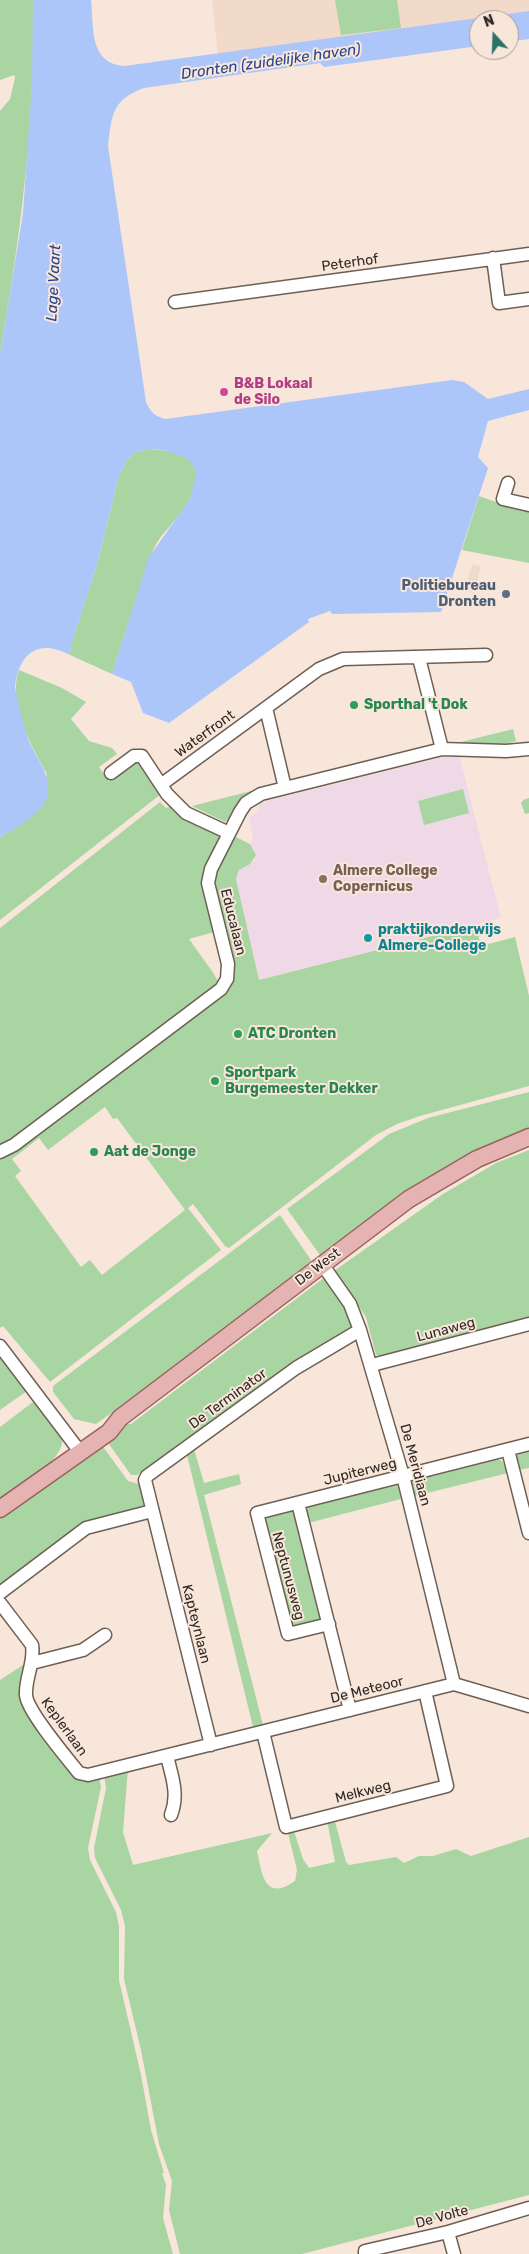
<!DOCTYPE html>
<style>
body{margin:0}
#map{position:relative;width:529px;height:2254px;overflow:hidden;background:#f8e6da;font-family:Rubik,sans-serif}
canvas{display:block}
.north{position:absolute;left:469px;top:10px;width:50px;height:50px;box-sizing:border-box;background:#f8e6da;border:1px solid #a89a91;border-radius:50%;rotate:340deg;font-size:14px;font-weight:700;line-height:20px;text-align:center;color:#2f2824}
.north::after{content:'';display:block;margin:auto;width:18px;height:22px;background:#2b7269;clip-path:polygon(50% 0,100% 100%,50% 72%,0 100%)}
</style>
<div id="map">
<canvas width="529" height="2254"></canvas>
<div class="north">N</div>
</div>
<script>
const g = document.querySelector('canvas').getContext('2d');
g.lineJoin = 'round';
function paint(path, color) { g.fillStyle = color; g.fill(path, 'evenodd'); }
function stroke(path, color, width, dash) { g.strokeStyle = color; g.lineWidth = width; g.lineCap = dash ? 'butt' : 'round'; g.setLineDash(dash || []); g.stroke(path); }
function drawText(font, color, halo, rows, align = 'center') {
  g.font = font + ' Rubik,sans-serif'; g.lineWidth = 4; g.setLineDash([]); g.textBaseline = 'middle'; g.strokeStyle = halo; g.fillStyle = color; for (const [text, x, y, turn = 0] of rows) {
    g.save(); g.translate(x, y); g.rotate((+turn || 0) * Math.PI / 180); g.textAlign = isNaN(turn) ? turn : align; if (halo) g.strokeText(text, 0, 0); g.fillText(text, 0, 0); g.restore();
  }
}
paint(new Path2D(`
 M212 0H529V19L479 20 219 64Z
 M472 564 481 566 474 593 465 591Z`), '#f2daca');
paint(new Path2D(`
 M452 755H459L501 918 259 980 236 879 239 870 255 860 254 850 250 844 253 839 249 819 260 809 258 803Z`), '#efd9e6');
paint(new Path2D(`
 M0 0H33C36 119 20 238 0 355V111L10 99 15 78 14 75 0 80Z
 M335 0H397L401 28 341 35Z
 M149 449C164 450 191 452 195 469 202 497 171 522 158 541 152 550 149 563 146 573 133 607 123 640 112 674L70 655 71 645 97 565 118 479 127 460 136 452Z
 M479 496 510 507 529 510V563L462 550Z
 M19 670 62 688 86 702 71 719 89 741 112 748 117 754 99 767 109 781 137 762 161 794 0 920V838L39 810 47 774C31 745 7 704 19 670Z
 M513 729 516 741 498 746 453 744Z
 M259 789 225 822 192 806Z
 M463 789 469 813 424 825 418 801Z
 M529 798V813L525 814 521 803 523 800Z
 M160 802 166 808 172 806 224 832 206 866 214 932 189 939 214 974 223 992 226 989 213 878 229 840 236 837 250 844 256 855 250 864 239 870 236 879 259 980 476 925 481 946 515 937 529 996V1086L420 1116 397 1124 376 1135 229 1248 225 1246 193 1204 188 1208 221 1250 50 1382 3 1326 0 1328V928ZM105 1107 113 1119 117 1118 185 1210 102 1275 90 1260 81 1267 15 1176 21 1171 12 1159 39 1138 48 1150Z
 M529 1092V1132L320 1255 287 1209 389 1134 428 1118Z
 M529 1150V1318L384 1356 376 1355 366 1317 334 1271 443 1194 496 1163Z
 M280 1215 313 1263 158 1380 96 1424 74 1419 53 1392V1386Z
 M325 1277 342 1300 354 1325 315 1349 146 1472 144 1470 137 1475H131L106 1440 124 1424H131Z
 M0 1357 27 1391 0 1410Z
 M33 1402C42 1411 60 1426 62 1438 66 1459 15 1493 0 1504V1427Z
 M101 1444 128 1481 142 1485 146 1508 83 1524 0 1587V1516Z
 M529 1448V1468L518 1470 516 1457 519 1451Z
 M194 1449 204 1483 239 1474 241 1484 204 1495 263 1725 253 1727 187 1455Z
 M493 1457 502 1461 508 1473 411 1497 406 1478Z
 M396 1480 401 1499 308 1523 302 1503Z
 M292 1506 321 1619 289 1627 261 1513Z
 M26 1663 22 1691 79 1779 99 1775 101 1787 88 1848 90 1860 116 1912 119 1926V1980L141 2075 151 2130 164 2173H162L166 2185 163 2218 173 2254H0V1680Z
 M128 1768 123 1832 133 1865 272 1833 257 1851C262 1875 265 1902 295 1881L297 1870 287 1829 293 1828 303 1859 309 1868 335 1862 327 1820 334 1818 346 1862 349 1865 396 1857 404 1863 419 1856H433L456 1849 471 1856 529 1837V2195L302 2254H180L169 2210 172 2181 159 2144 141 2050 124 1979 125 1926 121 1910 95 1858 94 1848 106 1788 104 1774Z`), '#a8d5a1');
paint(new Path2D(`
 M33 0H91C94 28 89 63 124 66L529 11V39L509 42V20H479V46L324 67 320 63 144 88C111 100 112 116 108 146L146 402C150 412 155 416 165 419L452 380 464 382 488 399 529 389V410L488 421 478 457 488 468 441 612 332 614 330 611 308 619 309 622 169 723 143 713 131 682 112 674 149 557 190 499 195 479V468L187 458 163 450 149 449 136 452 127 460 118 479 97 565 71 645 70 655C38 638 19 653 15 687 18 703 22 720 27 736 35 760 61 782 41 808 31 820 13 829 0 838V355L23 213 32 84Z`), '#adc6fa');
const minor = new Path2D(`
 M493 258 499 303 529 299
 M175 302 529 254
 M508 483 503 499 529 505
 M419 658 442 749
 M266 708 285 788
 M111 773 134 756H142L167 794 186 813 229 833
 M162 784 319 669 343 659 486 655
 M0 1152 14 1145 221 989 227 979 228 964 208 883 211 869 240 812 246 803 261 794 442 749 506 751 529 749
 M322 1264 350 1304 360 1330 403 1476 454 1684
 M0 1346 81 1453
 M372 1365 529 1324
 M508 1450 529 1533
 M298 1503 350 1710
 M0 1593 86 1528 152 1511
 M0 1603 32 1645C35 1662 25 1678 26 1695 27 1711 67 1758 79 1773L88 1775 454 1684 529 1706
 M329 1624 288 1634 257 1513 529 1444
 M32 1663 83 1650 105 1635
 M263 1732 286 1827 447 1786 425 1691
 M211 1745 145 1480 147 1476 296 1368 360 1330
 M167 1756C172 1777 179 1794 171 1815
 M448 2232 454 2254
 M365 2254V2251L448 2232 529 2208`);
const major = new Path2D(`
 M0 1509 109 1432 120 1418 409 1199 477 1159 529 1137`);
stroke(minor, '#6e5f55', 15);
stroke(major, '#9a625e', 19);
stroke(minor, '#fff', 12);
stroke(major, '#e5b3b2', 16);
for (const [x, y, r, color] of [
 [224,392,5,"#d1479c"],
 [506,594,5,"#5c6f8a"],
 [354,705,5,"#2e9e5b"],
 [323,879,5,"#8d6e63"],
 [368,938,5,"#0f9aa8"],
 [238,1034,5,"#2e9e5b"],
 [215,1081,5,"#2e9e5b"],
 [94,1152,5,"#2e9e5b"]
]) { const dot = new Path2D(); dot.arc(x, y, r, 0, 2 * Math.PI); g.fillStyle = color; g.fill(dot); stroke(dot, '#f8e6da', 2); }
drawText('14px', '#2f2824', '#f8e6da', [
 ["Peterhof",350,263,-8],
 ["Waterfront",205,734,-36],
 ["Educalaan",233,922,76],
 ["De West",318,1267,-37],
 ["Lunaweg",446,1330,-15],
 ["De Terminator",228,1399,-36],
 ["De Meridiaan",415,1465,75],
 ["Jupiterweg",360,1472,-14],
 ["Neptunusweg",288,1576,75],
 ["Kapteynlaan",196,1624,76],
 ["De Meteoor",367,1690,-14],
 ["Keplerlaan",64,1727,54],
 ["Melkweg",363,1792,-14],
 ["De Volte",442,2217,-15]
]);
drawText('bold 14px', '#b23c85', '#f8e6da', [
 ["B&B Lokaal",234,384],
 ["de Silo",234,400]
], 'left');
drawText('bold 14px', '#4e5e75', '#f8e6da', [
 ["Politiebureau",496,586],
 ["Dronten",496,602]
], 'right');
drawText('bold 14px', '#27864d', '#f8e6da', [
 ["Sporthal 't Dok",364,705],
 ["ATC Dronten",248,1034],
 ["Sportpark",225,1073],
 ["Burgemeester Dekker",225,1089],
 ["Aat de Jonge",104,1152]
], 'left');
drawText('bold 14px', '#785e54', '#f8e6da', [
 ["Almere College",333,871],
 ["Copernicus",333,887]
], 'left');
drawText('bold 14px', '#0d838f', '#f8e6da', [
 ["praktijkonderwijs",378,930],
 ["Almere-College",378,946]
], 'left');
drawText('italic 15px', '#26448e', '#f8e6da', [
 ["Dronten (zuidelijke haven)",271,62,-8],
 ["Lage Vaart",54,283,-87]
]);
</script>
